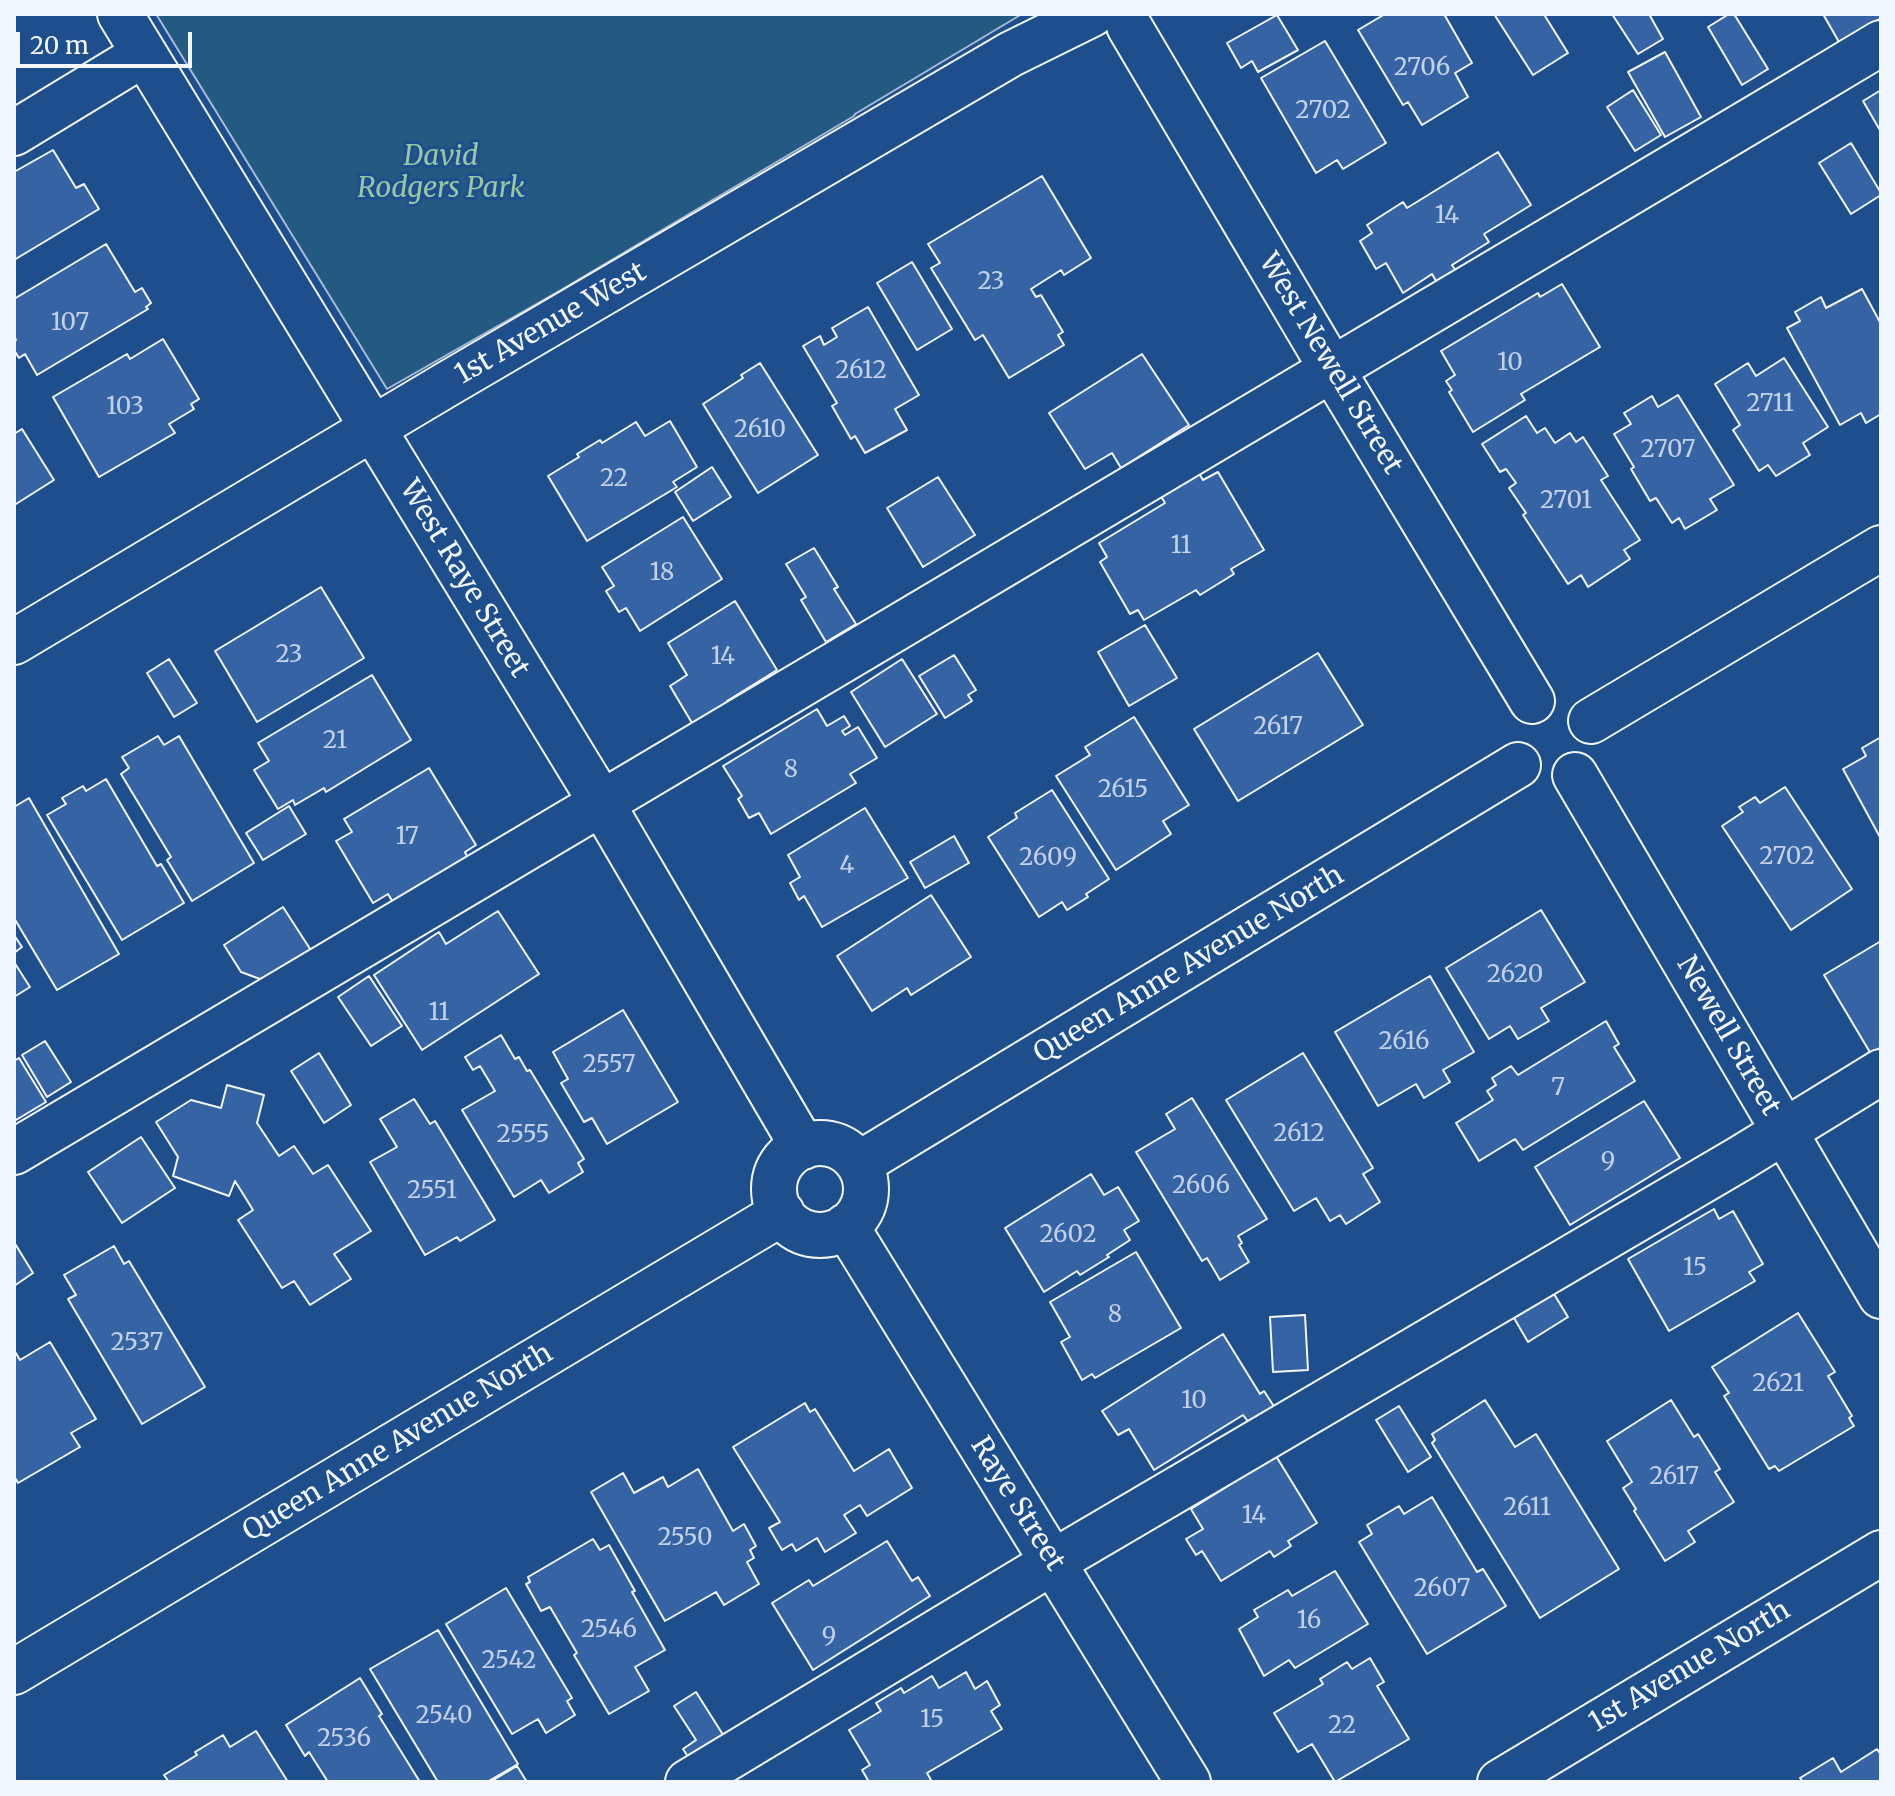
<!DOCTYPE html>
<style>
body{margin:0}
#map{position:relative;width:1895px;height:1796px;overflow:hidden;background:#1f4e8c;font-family:Merriweather,serif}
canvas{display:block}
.frame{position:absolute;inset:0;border:16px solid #f2f6ff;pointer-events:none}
.scale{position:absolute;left:16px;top:32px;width:176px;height:36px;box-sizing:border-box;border:4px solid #f2f6ff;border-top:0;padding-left:10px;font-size:24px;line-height:28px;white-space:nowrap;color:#f2f6ff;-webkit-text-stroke:6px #1f4e8c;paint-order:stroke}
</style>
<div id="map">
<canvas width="1895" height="1796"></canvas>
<div class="frame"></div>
<div class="scale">20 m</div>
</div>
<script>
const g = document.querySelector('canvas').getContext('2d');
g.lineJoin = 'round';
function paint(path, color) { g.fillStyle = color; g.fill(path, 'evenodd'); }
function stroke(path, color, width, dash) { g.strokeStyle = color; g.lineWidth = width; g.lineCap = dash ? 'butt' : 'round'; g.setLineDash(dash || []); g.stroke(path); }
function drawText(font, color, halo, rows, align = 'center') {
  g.font = font + ' Merriweather,serif'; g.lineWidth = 6; g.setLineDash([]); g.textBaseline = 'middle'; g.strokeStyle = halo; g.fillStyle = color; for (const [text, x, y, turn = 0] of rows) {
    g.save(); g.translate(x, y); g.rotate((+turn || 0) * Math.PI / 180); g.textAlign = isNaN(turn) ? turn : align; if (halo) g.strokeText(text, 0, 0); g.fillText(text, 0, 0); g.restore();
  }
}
const green = new Path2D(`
 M156 14H1022L855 114 854 116 561 290 387 389Z`);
paint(green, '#245a82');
stroke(green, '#a8bbd7', 2);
const building = new Path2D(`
 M1385 14H1444L1472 63 1455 73 1468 97 1422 125 1408 102 1403 105 1358 30Z
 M1494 14H1548L1545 16 1568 53 1533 75Z
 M1612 14H1649L1663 39 1638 54Z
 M1729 14H1734L1768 69 1742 85 1708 27Z
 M1823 14H1881V18L1839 42Z
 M1277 15 1298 50 1258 72 1252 61 1241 68 1227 43Z
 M1325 41 1386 143 1343 169 1337 160 1316 173 1261 78Z
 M1665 52 1701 117 1665 137 1628 72Z
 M1633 90 1661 135 1635 151 1607 107Z
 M1881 90V132L1863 101Z
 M1851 143 1881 193V195L1851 214 1819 163Z
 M53 150 76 188 84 184 99 209 14 260V172Z
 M1498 152 1531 205 1484 234 1489 242 1452 265 1458 274 1439 286 1432 274 1403 293 1386 263 1376 269 1360 241 1372 233 1367 225 1403 202 1407 208Z
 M1042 176 1091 258 1064 275 1061 270 1031 289 1036 297 1041 295 1063 332 1058 335 1064 345 1009 378 983 335 975 340 931 268 940 263 928 244Z
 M106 244 135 292 142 288 151 303 146 307 148 309 37 375 25 354 19 358 14 350V341L16 340 14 336V299Z
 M912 262 952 329 917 350 877 283Z
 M1562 284 1600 347 1521 394 1525 400 1473 432 1449 392 1452 390 1446 381 1455 375 1441 351 1538 293 1540 297Z
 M1862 289 1881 324V414L1866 423 1861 413 1840 425 1787 328 1800 321 1795 312 1821 297 1826 308Z
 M868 307 919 395 895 409 907 430 865 453 855 436 851 439 832 406 837 403 803 346 820 336 824 345 837 337 832 328Z
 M163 339 199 399 191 404 194 409 169 424 175 433 99 477 53 397 127 354 130 359Z
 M1142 354 1189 425 1121 468 1112 453 1085 469 1049 413Z
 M1784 358 1828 427 1803 443 1810 455 1776 476 1768 465 1759 471 1733 430 1740 425 1715 384 1748 363 1756 376Z
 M760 363 818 455 758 493 703 404 743 378 741 375Z
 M1678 395 1734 485 1710 499 1717 510 1685 529 1679 518 1672 523 1656 498 1650 501 1631 469 1634 467 1614 434 1631 424 1624 413 1652 396 1658 407Z
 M1526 416 1537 433 1545 428 1555 443 1570 433 1576 442 1583 437 1608 476 1601 480 1640 540 1624 550 1630 559 1588 587 1581 575 1568 584 1523 515 1526 513 1509 488 1516 483 1506 469 1500 472 1482 444Z
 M670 421 697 467 673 482 677 487 587 541 548 476 579 457 577 454 600 440 602 443 636 422 645 436Z
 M22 429 54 480 16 504 14 501V434Z
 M712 467 731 497 693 521 675 492Z
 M1197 470 1203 480 1218 472 1264 550 1231 569 1234 574 1200 595 1196 590 1144 620 1138 610 1130 614 1100 562 1107 557 1099 543 1165 503 1159 493Z
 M938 477 975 535 923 567 887 508Z
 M683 517 722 579 640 631 626 608 619 612 606 591 614 586 602 567Z
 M814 548 838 587 834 589 856 624 826 642 801 600 806 597 786 564Z
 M321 587 364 658 257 722 215 651Z
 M735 601 777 670 727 701 730 707 711 719 708 714 692 723 670 686 687 675 668 643Z
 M1145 625 1177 678 1129 706 1098 652Z
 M1318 653 1363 725 1238 801 1194 729Z
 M954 655 976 690 968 695 972 701 945 718 919 676Z
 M169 659 197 703 174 717 147 673Z
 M902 659 937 714 885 747 851 692Z
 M372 675 411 740 326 792 324 788 295 805 293 800 278 809 254 770 269 761 258 743Z
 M817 709 827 726 844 716 850 726 842 731 845 735 858 727 877 758 850 774 856 783 771 834 759 813 749 818 738 799 742 796 723 766Z
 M1134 717 1189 805 1163 821 1171 834 1116 870 1056 776 1090 755 1085 747Z
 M158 736 164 745 179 736 254 863 192 901 167 860 171 857 121 774 129 768 122 757Z
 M1881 737V839L1843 769 1866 756 1862 748Z
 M429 768 476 845 465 852 471 864 397 909 388 894 373 903 336 841 352 832 344 819Z
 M106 779 157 866 161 864 184 903 122 940 47 815 66 804 62 798 83 786 86 791Z
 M1785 787 1852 889 1791 930 1722 826 1743 812 1739 807 1755 797 1760 803Z
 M1052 790 1109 879 1086 894 1088 897 1067 910 1062 902 1039 917 988 837 1017 818 1015 813Z
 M29 798 119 954 57 990 14 918V807Z
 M289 806 306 834 263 860 246 833Z
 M865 808 908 878 822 927 804 896 799 900 790 883 800 877 788 855Z
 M954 836 969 863 925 888 910 862Z
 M931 895 971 957 911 995 907 988 872 1011 837 956Z
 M283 907 314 955 271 983 241 972 224 945Z
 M1541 910 1585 982 1541 1008 1549 1021 1518 1039 1510 1026 1489 1039 1446 968Z
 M498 911 539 974 422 1050 374 975 439 932 446 944Z
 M14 935 22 947 14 953Z
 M1881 941V1047L1871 1054 1824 975Z
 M14 962 30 987 14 997Z
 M369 976 402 1026 371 1046 338 997Z
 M1430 976 1474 1052 1443 1070 1450 1082 1424 1098 1416 1084 1378 1106 1335 1032Z
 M623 1010 678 1102 607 1144 592 1118 584 1122 561 1083 568 1079 553 1052Z
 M1606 1021 1619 1044 1614 1047 1635 1081 1523 1150 1515 1139 1479 1161 1456 1123 1493 1100 1487 1091 1496 1085 1492 1078 1511 1066 1518 1075Z
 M501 1035 515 1059 519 1057 527 1071 530 1070 584 1159 578 1163 583 1172 549 1193 541 1180 514 1197 462 1110 495 1091 480 1066 473 1070 465 1057Z
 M45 1041 71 1082 47 1097 22 1055Z
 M319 1053 351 1105 324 1123 291 1071Z
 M1303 1053 1373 1168 1363 1174 1380 1202 1346 1224 1340 1215 1330 1221 1316 1198 1294 1211 1226 1100Z
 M19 1058 46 1102 16 1120 14 1116V1061Z
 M227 1085 264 1095 257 1123 279 1156 294 1146 313 1174 328 1165 371 1231 334 1254 351 1279 310 1305 294 1281 282 1288 238 1220 253 1210 235 1181 229 1196 173 1176 178 1157 156 1122 191 1100 221 1108Z
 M1192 1098 1267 1219 1238 1236 1242 1243 1239 1245 1249 1262 1220 1280 1207 1258 1202 1261 1136 1152 1175 1129 1166 1114Z
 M414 1099 430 1124 435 1121 495 1220 460 1241 457 1237 425 1255 370 1162 397 1147 380 1119Z
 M1644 1101 1680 1158 1570 1225 1535 1167Z
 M141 1137 175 1188 122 1223 88 1172Z
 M1091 1174 1104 1195 1118 1187 1139 1221 1124 1230 1130 1240 1107 1255 1109 1257 1080 1275 1077 1271 1044 1292 1005 1228Z
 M1714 1209 1719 1219 1733 1211 1763 1264 1749 1272 1755 1281 1669 1331 1628 1259Z
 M14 1242 33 1273 14 1286Z
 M114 1246 124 1264 129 1261 205 1387 142 1424 68 1299 76 1295 64 1275Z
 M1136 1252 1181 1328 1095 1378 1092 1374 1082 1380 1061 1342 1070 1337 1050 1302Z
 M1554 1294 1568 1317 1528 1342 1514 1318Z
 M1798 1313 1835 1372 1828 1376 1852 1416 1849 1418 1854 1426 1779 1471 1775 1466 1769 1469 1724 1396 1729 1393 1712 1367Z
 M1305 1315 1308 1370 1273 1372 1270 1317Z
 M1223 1334 1260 1394 1264 1391 1275 1408 1250 1424 1243 1415 1154 1470 1129 1429 1118 1435 1102 1411Z
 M50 1342 96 1419 71 1433 80 1447 18 1483 14 1476V1350L20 1360Z
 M1485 1400 1515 1447 1536 1434 1619 1569 1540 1618 1432 1443 1435 1440 1432 1434Z
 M1671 1400 1694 1437 1698 1434 1720 1469 1715 1472 1734 1502 1688 1531 1695 1542 1665 1561 1634 1511 1636 1509 1623 1488 1632 1482 1607 1441Z
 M805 1403 810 1412 815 1409 854 1471 889 1449 912 1488 867 1516 860 1505 844 1515 856 1533 825 1552 817 1538 796 1551 792 1544 782 1550 769 1528 780 1522 733 1447Z
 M1399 1406 1431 1457 1408 1472 1376 1420Z
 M1276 1456 1317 1523 1288 1541 1291 1546 1274 1557 1270 1551 1221 1581 1202 1551 1196 1555 1186 1539 1203 1529 1191 1509Z
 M698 1469 733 1531 744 1524 756 1546 750 1550 754 1558 747 1562 759 1584 724 1605 716 1592 665 1621 591 1492 623 1473 634 1493 663 1477 668 1487Z
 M1432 1497 1477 1572 1483 1569 1506 1606 1427 1654 1359 1542 1372 1534 1367 1525 1399 1506 1404 1514Z
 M593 1539 600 1550 609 1545 635 1591 632 1592 665 1650 635 1667 649 1691 609 1714 574 1655 577 1653 550 1607 541 1611 526 1584 530 1582 528 1577Z
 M887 1541 912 1581 918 1577 930 1596 813 1670 772 1603 809 1580 813 1586Z
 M1335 1571 1368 1624 1295 1668 1289 1660 1264 1676 1239 1629 1258 1617 1254 1610 1288 1590 1292 1596Z
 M506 1588 572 1698 567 1701 575 1715 546 1733 538 1719 512 1734 446 1624Z
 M438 1630 518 1764 487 1782H438L370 1669Z
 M1370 1658 1384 1682 1377 1686 1409 1739 1335 1782 1312 1744 1298 1752 1274 1713 1323 1684 1320 1679 1347 1662 1352 1669Z
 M966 1672 975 1689 987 1681 1000 1705 991 1711 1002 1729 927 1773 931 1780 927 1782H869L862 1770 870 1765 849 1730 881 1711 876 1703 901 1688 904 1693 932 1676 939 1688Z
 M360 1678 382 1714 379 1716 420 1782H328L309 1752 305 1756 286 1725Z
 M696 1692 727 1741 692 1763 683 1749 696 1740 674 1706Z
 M256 1731 288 1782H169L164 1775 197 1755 195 1752 223 1735 230 1747Z
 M1877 1749 1881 1755V1782H1803L1800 1778 1833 1758 1841 1772Z
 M517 1766 527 1782H490Z`);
paint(building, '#3563a3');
stroke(building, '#f2f6ff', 2);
const minor = new Path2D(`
 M120 14 601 802 803 1147
 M1129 26 1333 371 1532 701
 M14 133 144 54
 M14 642 449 383 1011 54 1092 14
 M1591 721 1881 548
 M1575 775 1881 1296
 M774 1189a46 46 0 1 1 92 0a46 46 0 1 1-92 0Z
 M14 1152C636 782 1260 415 1881 43
 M859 1164 1518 765
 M846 1226 1188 1782
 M14 1672 782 1213
 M688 1782 1053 1562 1741 1158 1881 1072
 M1500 1782 1881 1553`);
stroke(minor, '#f2f6ff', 48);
stroke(minor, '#1f4e8c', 44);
drawText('24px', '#c3d1e8', null, [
 ["2706",1422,68],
 ["2702",1323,111],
 ["14",1447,216],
 ["23",991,282],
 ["107",70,323],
 ["10",1510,363],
 ["2612",861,371],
 ["2711",1770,404],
 ["103",125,407],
 ["2610",760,430],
 ["2707",1668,450],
 ["22",614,479],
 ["2701",1566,501],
 ["11",1181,546],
 ["18",662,573],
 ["23",289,655],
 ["14",723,657],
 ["2617",1278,727],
 ["21",335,741],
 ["8",791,770],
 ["2615",1123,790],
 ["17",407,837],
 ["2702",1787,857],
 ["2609",1048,858],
 ["4",847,866],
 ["2620",1515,975],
 ["11",439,1013],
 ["2616",1404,1042],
 ["2557",609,1065],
 ["7",1558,1088],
 ["2612",1299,1134],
 ["2555",523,1135],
 ["9",1608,1162],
 ["2606",1201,1186],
 ["2551",432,1191],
 ["2602",1068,1235],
 ["15",1695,1268],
 ["8",1115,1315],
 ["2537",137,1343],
 ["2621",1778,1384],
 ["10",1194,1401],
 ["2617",1674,1477],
 ["2611",1527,1508],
 ["14",1254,1516],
 ["2550",685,1538],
 ["2607",1442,1589],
 ["16",1309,1621],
 ["2546",609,1630],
 ["9",829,1637],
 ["2542",509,1661],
 ["2540",444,1716],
 ["15",932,1720],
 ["22",1342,1726],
 ["2536",344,1739]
]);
drawText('italic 28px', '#97c8a6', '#1f4e8c', [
 ["David",441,157],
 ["Rodgers Park",441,189]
]);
drawText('28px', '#f2f6ff', '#1f4e8c', [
 ["1st Avenue West",551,324,-30],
 ["West Newell Street",1330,364,59],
 ["West Raye Street",464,579,59],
 ["Queen Anne Avenue North",1189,965,-31],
 ["Newell Street",1728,1036,60],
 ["Queen Anne Avenue North",398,1443,-31],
 ["Raye Street",1017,1504,58],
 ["1st Avenue North",1690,1667,-31]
]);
</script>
